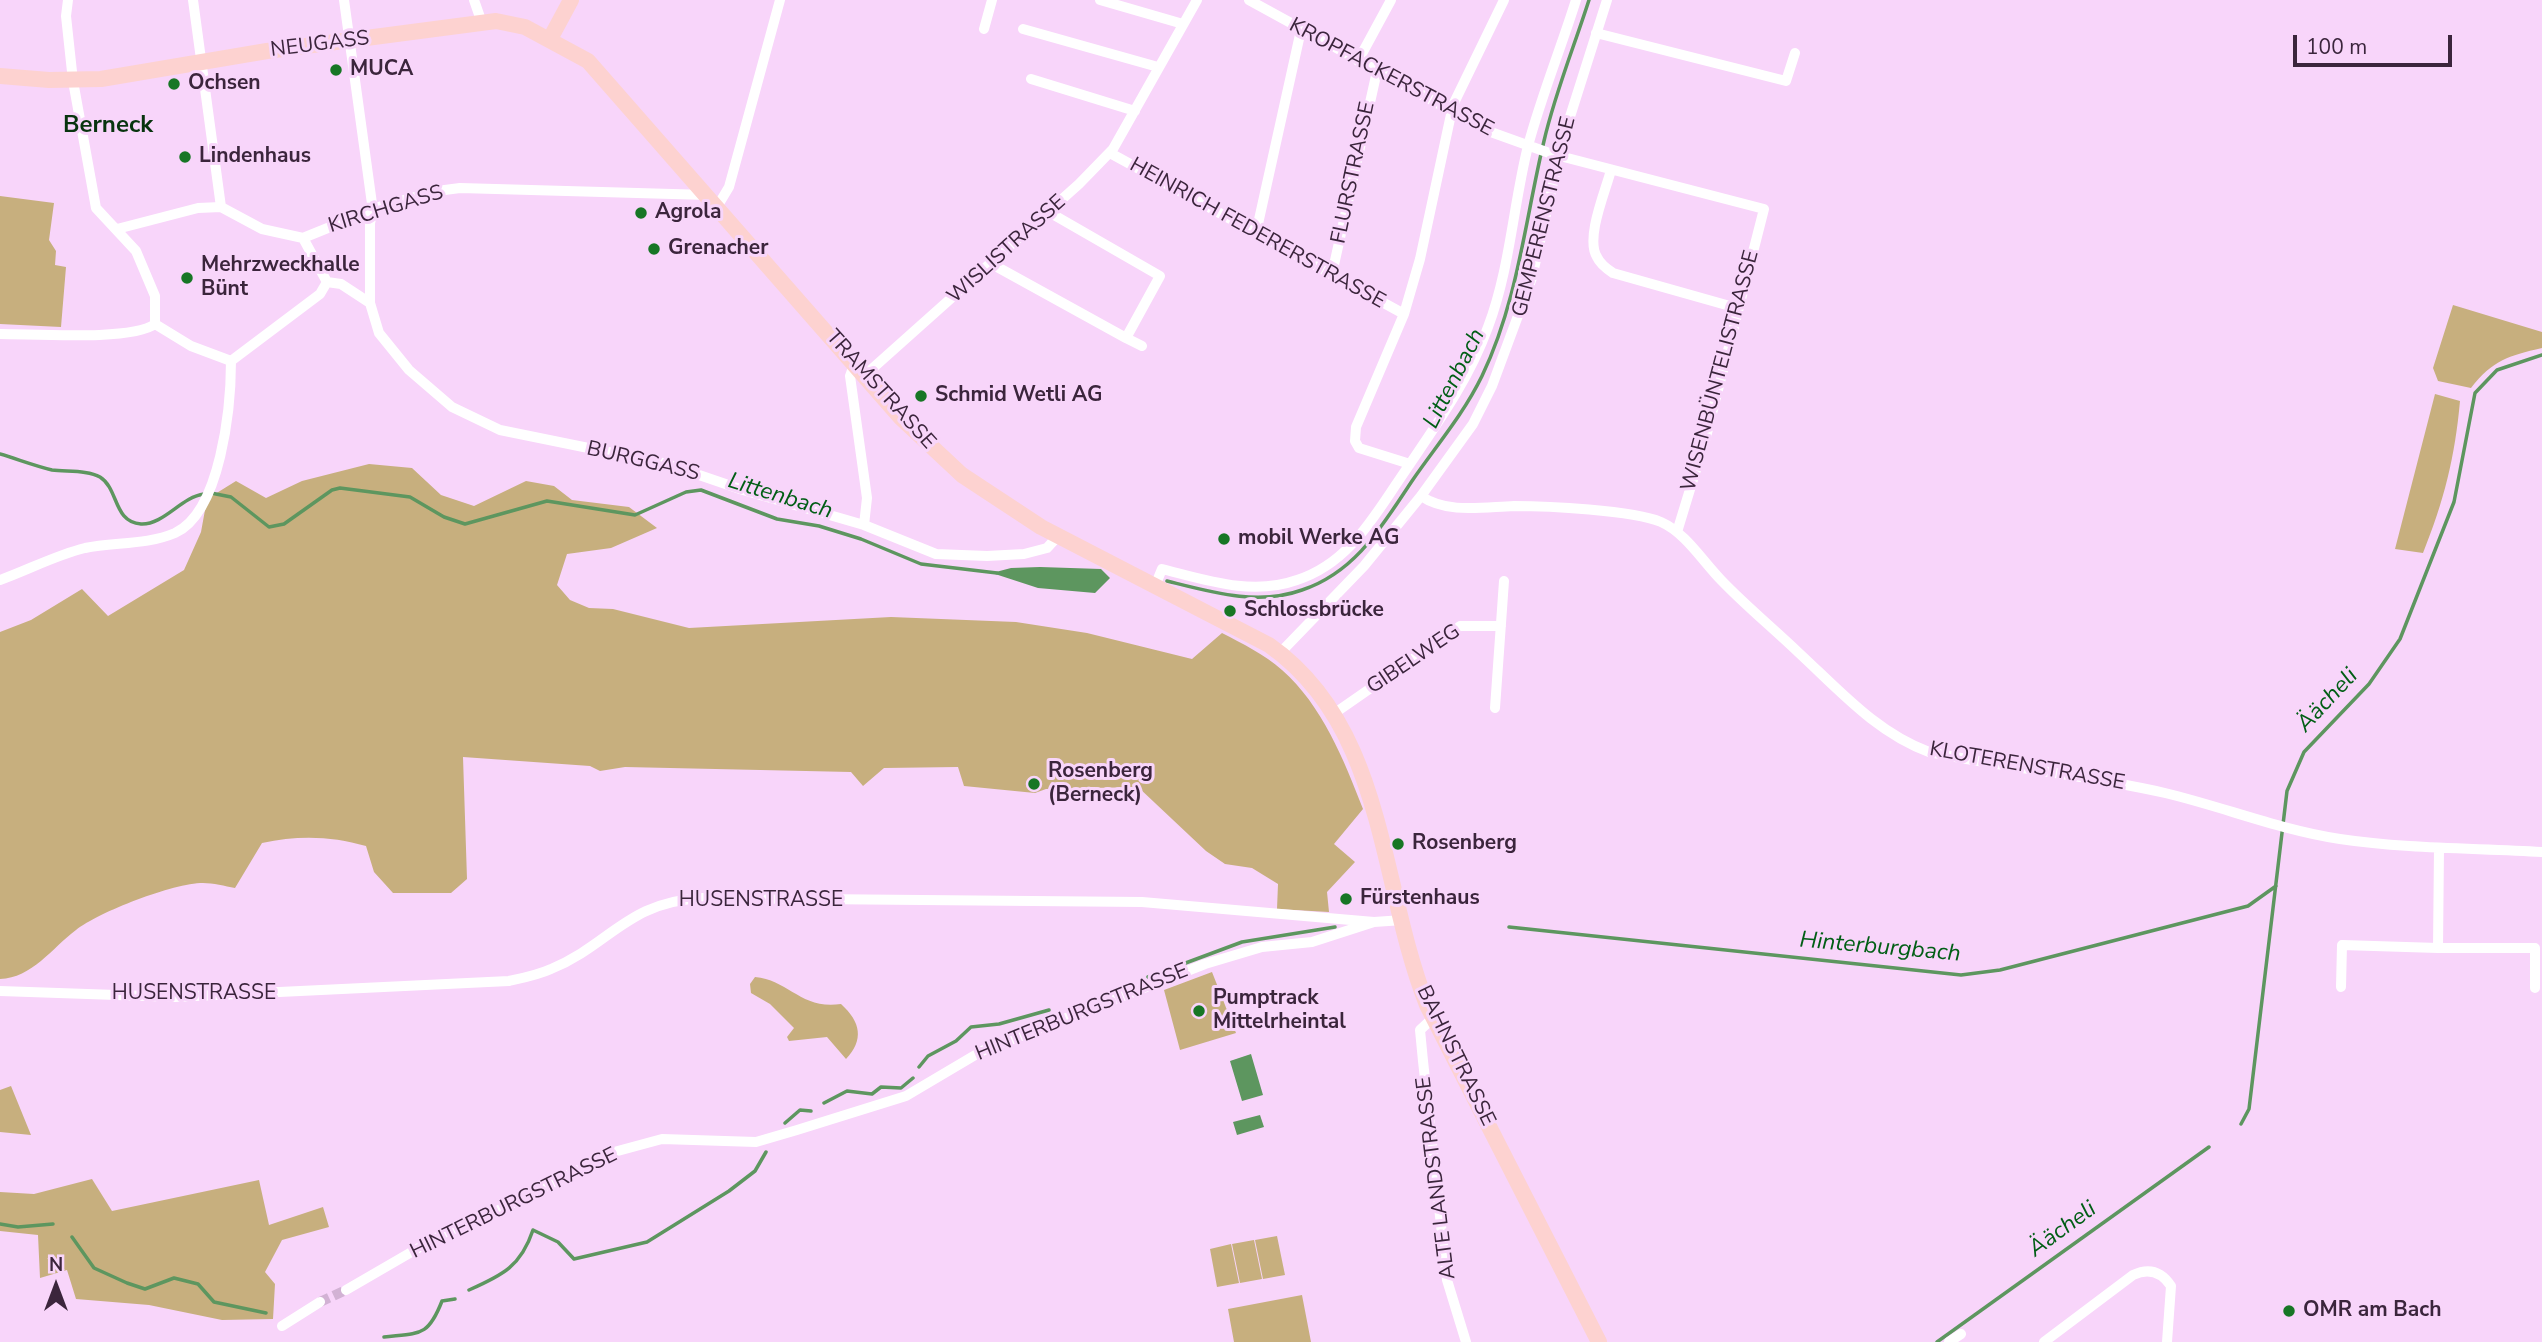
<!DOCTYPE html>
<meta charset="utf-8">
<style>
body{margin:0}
#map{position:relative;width:2542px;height:1342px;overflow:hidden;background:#f8d5fa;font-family:"Nunito Sans",sans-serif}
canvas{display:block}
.north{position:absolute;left:21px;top:1251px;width:70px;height:70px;-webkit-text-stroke:5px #f8d5fa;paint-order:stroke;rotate:0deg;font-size:19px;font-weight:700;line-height:28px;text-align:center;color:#3b253c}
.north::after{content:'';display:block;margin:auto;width:24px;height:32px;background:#3b253c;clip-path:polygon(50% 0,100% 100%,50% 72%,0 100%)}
.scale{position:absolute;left:2293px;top:35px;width:159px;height:32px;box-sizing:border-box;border:4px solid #3b253c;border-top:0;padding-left:9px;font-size:21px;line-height:24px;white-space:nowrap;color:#3b253c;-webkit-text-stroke:5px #f8d5fa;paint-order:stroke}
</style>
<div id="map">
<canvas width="2542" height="1342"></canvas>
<div class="north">N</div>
<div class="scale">100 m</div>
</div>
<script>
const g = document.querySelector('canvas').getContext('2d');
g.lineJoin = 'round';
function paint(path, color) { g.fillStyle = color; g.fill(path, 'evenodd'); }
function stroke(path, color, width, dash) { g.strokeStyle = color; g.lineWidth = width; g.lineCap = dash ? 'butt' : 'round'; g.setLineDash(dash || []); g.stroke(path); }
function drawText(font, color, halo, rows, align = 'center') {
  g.font = font + ' "Nunito Sans",sans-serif'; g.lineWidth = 6; g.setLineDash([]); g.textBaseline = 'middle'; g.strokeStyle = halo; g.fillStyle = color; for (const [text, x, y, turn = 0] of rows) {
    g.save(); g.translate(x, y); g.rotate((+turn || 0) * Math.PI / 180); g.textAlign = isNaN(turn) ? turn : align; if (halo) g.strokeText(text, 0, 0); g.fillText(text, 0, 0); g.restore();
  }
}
paint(new Path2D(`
 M0 196 54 203 49 240 56 251 55 265 66 267 61 327 0 324Z
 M2453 305 2542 332V348C2508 356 2493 360 2471 388L2438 381 2433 368Z
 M2435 394 2460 401C2455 457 2444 501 2423 553L2395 549Z
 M369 464 412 468 441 495 474 506 526 481 554 486 572 500 629 507 657 528 611 548 567 554 557 585 570 600 589 608 613 609 689 628 891 617 1016 622 1087 633 1192 659 1222 633C1243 644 1264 654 1282 670 1322 705 1344 760 1363 809L1334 844 1355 862 1327 892 1329 912 1277 909 1278 884 1252 868 1225 864 1206 851 1138 787 1046 789 1035 793 964 786 958 767 884 768 863 786 851 772 625 767 600 771 590 766 463 757 467 879 451 893H393L374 872 366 846C332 836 298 835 262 843L235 888C225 886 213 883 203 883 173 883 99 912 76 930 52 948 32 978 0 979V632L31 620 82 589 108 616 184 570 201 532 207 499 236 481 266 498 302 481Z
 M1212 972 1236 1033 1180 1050 1164 990Z
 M755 977C789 980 801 1010 841 1004 861 1022 864 1040 846 1059L827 1037 789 1041 787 1037 794 1028 770 1004 751 993 750 984Z
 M11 1086 31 1135 0 1132V1090Z
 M92 1179 112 1211 259 1180 269 1225 323 1207 329 1227 282 1240 265 1272 275 1284 273 1319 222 1320 149 1305 76 1299 67 1270 40 1278 38 1235 0 1231V1192L34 1194Z
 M1277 1236 1285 1275 1263 1279 1255 1240Z
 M1254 1240 1262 1279 1240 1283 1232 1244Z
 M1231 1244 1239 1283 1217 1287 1210 1249Z
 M1302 1295 1311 1342H1234L1228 1309Z`), '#c7af7e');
paint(new Path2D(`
 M1040 567 1101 569 1110 578 1095 593 1038 588 992 573 1011 568Z
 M1251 1054 1263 1095 1242 1101 1230 1061Z
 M1260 1115 1264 1127 1237 1135 1233 1122Z`), '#5d965f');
stroke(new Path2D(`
 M0 454C17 459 35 466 52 470 66 472 88 470 100 477 119 489 113 522 141 524 164 525 181 497 204 494
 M211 493 231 497 269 527 284 524 332 490 340 488 410 497 444 517 465 524 547 501 635 515 686 492 701 490 777 519 819 526 861 539 921 564 997 573
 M1167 581C1211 592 1258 606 1302 590 1356 572 1382 526 1412 481 1436 446 1463 415 1482 376 1518 301 1525 220 1544 141 1555 93 1574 47 1589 0
 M1509 927 1961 975 2000 970 2248 906 2276 886
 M1148 977 1242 942 1335 927
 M919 1067 928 1056 956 1041 971 1027 999 1024 1049 1010
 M824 1103 847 1091 872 1094 881 1087 901 1088 913 1078
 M785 1123 800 1110 811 1111
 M2241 1124 2249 1109 2287 791 2304 752 2369 684 2400 639 2454 502 2475 393 2497 370 2542 355
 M0 1224 18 1227 53 1224
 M72 1237 94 1268 127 1283 145 1289 174 1278 198 1284 214 1302 266 1313
 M469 1290C503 1275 521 1266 533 1230L558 1242 574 1259 647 1242 729 1191 755 1171 766 1152
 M384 1337C420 1333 428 1337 442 1301L455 1299
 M1937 1342 2209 1147`), '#5d965f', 3.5);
stroke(new Path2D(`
 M320 1302 346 1290`), '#d2b2d4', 10, [10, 5]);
stroke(new Path2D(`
 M68 0 66 16 73 81 96 208 136 251 155 296V324
 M193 0 221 207
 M344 0 373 211 370 223V303
 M474 0 482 23
 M1100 0 1183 24
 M1249 0 1488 131 1552 154 1764 209 1706 437 1677 532
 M984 29 992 0
 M1023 29 1158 67
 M1596 33 1786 81 1795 53
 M1358 61 1391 0
 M1031 79 1135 111
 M1110 153 1404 314
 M1611 170C1606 190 1585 238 1597 257 1600 264 1607 269 1613 273L1737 308
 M717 207 729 187 780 0
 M117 229 198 208 221 207 262 229 303 238 382 206 437 191 460 188 708 195
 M1256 233 1301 30
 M303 238 327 282 341 284 370 303 379 333 409 370 452 407 500 430 667 464 743 490 864 525 936 554 987 556 1024 554 1047 548 1058 536
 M990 263 1126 338 1160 276 1047 211
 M1332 274 1377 71
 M155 324 191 346 231 361
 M0 334C34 334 132 341 155 324
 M1126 338 1142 346
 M231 361 320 294 327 282
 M854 365 850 376 867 498 864 525
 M864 376 1079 184 1113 149 1197 0
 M1410 464 1359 448 1355 441 1356 427 1404 314 1420 259 1453 105 1504 0
 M1421 496C1447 514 1483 507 1514 506 1547 506 1632 510 1661 522 1686 533 1703 562 1722 581 1746 606 1774 629 1799 653 1840 691 1877 733 1929 752 2007 768 2087 775 2165 793 2224 807 2280 830 2340 839 2407 849 2475 848 2542 852
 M0 580C28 570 56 555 85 548 114 542 147 545 175 533 221 512 231 406 231 361
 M1155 586 1162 569C1206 580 1252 596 1297 580 1346 564 1370 523 1397 483 1431 432 1467 385 1488 327 1510 269 1513 206 1528 146 1541 97 1561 48 1576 0
 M1280 653 1364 566 1421 496 1473 424 1492 386 1532 278 1562 142 1607 0
 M1495 708 1504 581
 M1332 715 1460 626H1501
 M2438 948H2535V988
 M2341 987 2342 945 2438 948 2439 848
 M0 991 175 997 509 981C523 978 538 975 551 969 611 944 627 902 702 898L1142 902 1374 922
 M1433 1018 1420 1030 1423 1061 1447 1280 1466 1342
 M346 1290 446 1232 495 1212 614 1152 662 1139 756 1142 797 1130 906 1096 982 1051 1205 964 1262 947 1312 942 1374 922 1403 920
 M282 1326 320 1302
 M1949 1342 1961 1334
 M2044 1342 2133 1275C2148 1268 2161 1271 2171 1286L2167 1342`), '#fff', 10);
stroke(new Path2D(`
 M550 39 571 0
 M0 76 49 80 101 79 267 51 496 21 525 27 588 61 901 418 962 475 1041 527 1269 645C1386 727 1379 884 1427 1005L1599 1342`), '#fdd2d0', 16);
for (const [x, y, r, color] of [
 [336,70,7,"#177625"],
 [174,84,7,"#177625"],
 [185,157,7,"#177625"],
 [641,213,7,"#177625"],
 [654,249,7,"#177625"],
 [187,278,7,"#177625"],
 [921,396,7,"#177625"],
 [1224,539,7,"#177625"],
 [1230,611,7,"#177625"],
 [1034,784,7,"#177625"],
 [1398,844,7,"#177625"],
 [1346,899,7,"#177625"],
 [1199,1011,7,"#177625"],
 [2289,1311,7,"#177625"]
]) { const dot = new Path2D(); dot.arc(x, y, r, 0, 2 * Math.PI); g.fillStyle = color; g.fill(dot); stroke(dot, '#f8d5fa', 2.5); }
drawText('21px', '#3b253c', '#f8d5fa', [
 ["NEUGASS",320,45,-7],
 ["KROPFACKERSTRASSE",1391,78,28],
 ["FLURSTRASSE",1354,173,-78],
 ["KIRCHGASS",386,210,-17],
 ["GEMPERENSTRASSE",1545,217,-76],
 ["HEINRICH FEDERERSTRASSE",1257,234,29],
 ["WISLISTRASSE",1007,250,-42],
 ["WISENBÜNTELISTRASSE",1721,371,-75],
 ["TRAMSTRASSE",880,390,48],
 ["BURGGASS",643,462,13],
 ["GIBELWEG",1414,660,-34],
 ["KLOTERENSTRASSE",2027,767,10],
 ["HUSENSTRASSE",761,901],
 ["HUSENSTRASSE",194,994],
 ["HINTERBURGSTRASSE",1082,1013,-22],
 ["BAHNSTRASSE",1455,1056,64],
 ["ALTE LANDSTRASSE",1437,1178,-97],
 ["HINTERBURGSTRASSE",514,1204,-26]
]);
drawText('bold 21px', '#3b253c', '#f8d5fa', [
 ["MUCA",350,70],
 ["Ochsen",188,84],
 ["Lindenhaus",199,157],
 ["Agrola",655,213],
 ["Grenacher",668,249],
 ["Mehrzweckhalle",201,266],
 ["Bünt",201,290],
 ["Schmid Wetli AG",935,396],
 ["mobil Werke AG",1238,539],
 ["Schlossbrücke",1244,611],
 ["Rosenberg",1048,772],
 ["(Berneck)",1048,796],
 ["Rosenberg",1412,844],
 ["Fürstenhaus",1360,899],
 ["Pumptrack",1213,999],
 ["Mittelrheintal",1213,1023],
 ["OMR am Bach",2303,1311]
], 'left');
drawText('italic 23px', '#015e15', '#f8d5fa', [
 ["Littenbach",1455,379,-63],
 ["Littenbach",780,497,17],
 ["Äächeli",2328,701,-47],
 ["Hinterburgbach",1880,948,5],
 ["Äächeli",2063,1230,-36]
]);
drawText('bold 24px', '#08340e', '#f8d5fa', [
 ["Berneck",108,126]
]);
</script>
